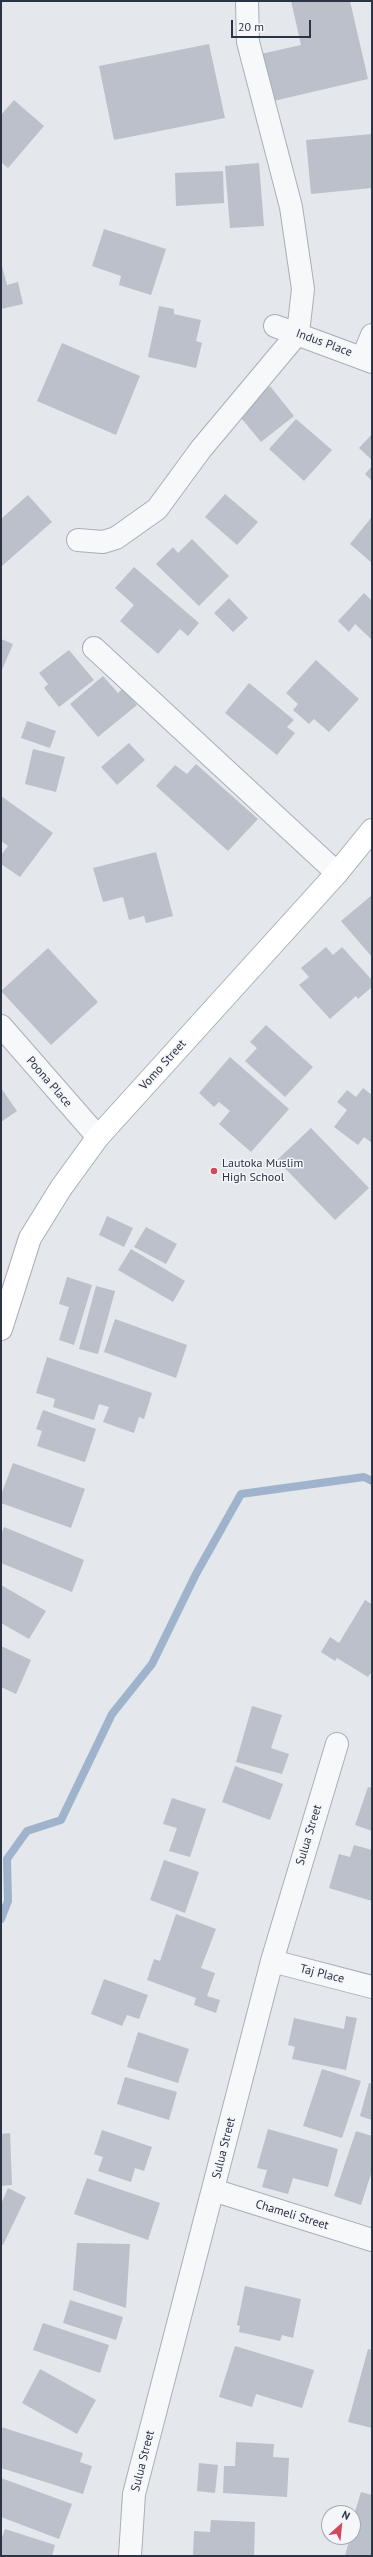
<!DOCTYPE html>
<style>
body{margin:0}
#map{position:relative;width:373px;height:2557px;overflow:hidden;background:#e4e7ec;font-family:"PT Sans",sans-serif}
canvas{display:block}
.frame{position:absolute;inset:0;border:2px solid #2b3445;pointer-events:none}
.north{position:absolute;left:321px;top:2505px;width:40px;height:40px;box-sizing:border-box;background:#f4f6f9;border:1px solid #a4a8b1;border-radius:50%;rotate:27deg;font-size:11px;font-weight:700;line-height:16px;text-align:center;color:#2b3445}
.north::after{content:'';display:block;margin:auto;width:14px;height:18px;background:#d1495b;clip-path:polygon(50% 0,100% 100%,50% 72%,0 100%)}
.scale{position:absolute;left:231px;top:20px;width:80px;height:18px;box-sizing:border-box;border:2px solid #2b3445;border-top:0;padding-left:5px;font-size:12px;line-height:14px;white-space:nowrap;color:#2b3445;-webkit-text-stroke:3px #f4f6f9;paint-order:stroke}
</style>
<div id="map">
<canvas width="373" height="2557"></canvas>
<div class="frame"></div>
<div class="north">N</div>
<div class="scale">20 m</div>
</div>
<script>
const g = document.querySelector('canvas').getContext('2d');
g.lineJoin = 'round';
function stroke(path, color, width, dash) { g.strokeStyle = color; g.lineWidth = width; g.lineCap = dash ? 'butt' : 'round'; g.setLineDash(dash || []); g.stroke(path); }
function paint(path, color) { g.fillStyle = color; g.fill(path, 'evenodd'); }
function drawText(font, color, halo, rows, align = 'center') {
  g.font = font + ' "PT Sans",sans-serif'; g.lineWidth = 3; g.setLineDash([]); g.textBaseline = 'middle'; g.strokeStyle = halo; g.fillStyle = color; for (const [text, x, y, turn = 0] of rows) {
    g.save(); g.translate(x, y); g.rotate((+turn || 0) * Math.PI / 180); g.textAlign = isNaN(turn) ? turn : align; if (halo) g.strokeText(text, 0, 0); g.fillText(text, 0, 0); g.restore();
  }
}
stroke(new Path2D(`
 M1 1919 8 1901 7 1859 27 1831 61 1820 112 1714 152 1664 196 1574 241 1494 364 1477 372 1481`), '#9fb4cc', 8);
paint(new Path2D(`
 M291 1H350L368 79 265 103 252 56 301 45Z
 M209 44 225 118 114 140 99 66Z
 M14 100 44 126 8 168 1 162V115Z
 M372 134V188L311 194 306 140Z
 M259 163 264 226 230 228 225 166Z
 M223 171 224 203 176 206 175 173Z
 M104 229 166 249 151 295 119 285 121 276 92 266Z
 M1 262 7 285 18 282 23 304 1 309Z
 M159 306 174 309V314L201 320 196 341 202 343 196 368 148 357Z
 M62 343 140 376 116 435 37 401Z
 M270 386 294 416 261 442 237 413Z
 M296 419 332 450 304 481 269 449Z
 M372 434V460L359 448Z
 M372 466V481L365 474Z
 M225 494 258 522 237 545 205 517Z
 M28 495 52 522 2 566 1 519Z
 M371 518 372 519V563L350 544Z
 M192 539 229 576 199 606 156 564 173 547 178 553Z
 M134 567 199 623 188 636 180 629 158 654 120 621 134 605 115 588Z
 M364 593 372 601V640L355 624 349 632 338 621Z
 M229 598 248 618 233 632 214 613Z
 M1 639 13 644 1 672Z
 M69 650 94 680 59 707 44 688 48 684 39 673Z
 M316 660 359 699 329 732 314 719 309 724 293 710 298 704 286 693Z
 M103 676 118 693 123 688 137 705 98 737 70 704Z
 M249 683 294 720 287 727 295 733 277 755 225 713Z
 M27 721 56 731 50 748 21 738Z
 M129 743 145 760 117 785 101 767Z
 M33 749 65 757 56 792 25 784Z
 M196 764 258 819 228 851 156 786 175 765 187 774Z
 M1 796 53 833 20 877 1 864V855L8 846 1 841Z
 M156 852 173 916 146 923 144 916 129 920 123 897 103 902 93 868Z
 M372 895V957L341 921Z
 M326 947 333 955 342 947 372 980V987L358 999 356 996 330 1019 299 985 309 977 301 968Z
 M48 948 98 1002 51 1045 1 991Z
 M266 1025 313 1067 285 1097 245 1061 257 1048 250 1042Z
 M230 1057 289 1109 251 1152 219 1124 230 1111 219 1102 214 1107 199 1093Z
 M1 1088 17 1111 1 1122Z
 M363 1088 372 1095V1143L364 1137 358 1145 334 1127 347 1110 337 1102 347 1090 356 1097Z
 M311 1128 369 1188 335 1220 277 1160Z
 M107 1216 133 1228 124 1247 99 1235Z
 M146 1227 177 1244 166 1264 134 1247Z
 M131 1249 185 1281 173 1302 118 1270Z
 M67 1277 92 1285 74 1345 59 1340 69 1307 59 1304Z
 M96 1286 115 1291 98 1354 79 1349Z
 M115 1319 187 1345 176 1378 104 1352Z
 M47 1357 152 1393 144 1419 139 1417 134 1433 103 1422 109 1407 99 1404 94 1420 53 1407 55 1399 36 1393Z
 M43 1410 96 1429 85 1462 37 1446 42 1431 36 1429Z
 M13 1463 85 1489 71 1528 1 1503V1495Z
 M4 1527 84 1560 72 1592 1 1563V1535Z
 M1 1585 46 1611 29 1639 1 1623Z
 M365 1600 372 1604V1671L368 1677 337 1658 335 1661 321 1652 330 1637 339 1643Z
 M1 1646 31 1660 16 1694 1 1687Z
 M252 1706 282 1715 271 1748 289 1754 282 1774 236 1762Z
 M235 1766 283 1784 270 1820 222 1802Z
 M368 1787 372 1788V1831L355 1825Z
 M172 1798 206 1809 190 1857 169 1851 177 1828 163 1824Z
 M354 1845 372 1850V1901L329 1888 339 1854 350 1857Z
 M164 1860 199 1872 185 1913 150 1900Z
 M176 1914 216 1929 201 1968 215 1973 207 1996 220 2000 216 2013 194 2005 196 1998 147 1980 154 1959 160 1961Z
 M104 1979 148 1995 139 2019 127 2015 122 2026 91 2014Z
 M346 2016 357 2018 346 2070 292 2059 295 2047 288 2045 294 2018 344 2029Z
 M138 2032 189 2049 178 2083 127 2067Z
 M322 2069 361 2081 342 2138 303 2126Z
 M125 2077 177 2092 169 2120 117 2104Z
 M369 2083 372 2084V2120L360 2116Z
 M268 2129 338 2149 328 2187 293 2178 288 2194 262 2187 267 2170 257 2168Z
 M102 2130 152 2147 144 2171 135 2168 131 2182 98 2171 103 2157 94 2154Z
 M356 2131 372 2136V2171L361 2205 334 2196Z
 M10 2133 12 2185 1 2186V2134Z
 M87 2178 160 2203 148 2240 74 2214Z
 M8 2188 26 2197 3 2245 1 2244V2204Z
 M77 2243 130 2244 126 2308 73 2290Z
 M245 2286 301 2299 293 2338 282 2335 280 2341 239 2332 240 2326 237 2325Z
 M70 2300 123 2317 116 2340 63 2323Z
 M43 2323 109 2345 100 2373 33 2350Z
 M235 2346 314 2370 302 2408 256 2394 252 2407 219 2397Z
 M368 2349 372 2350V2428L348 2422Z
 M40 2369 96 2400 77 2434 22 2403Z
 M1 2427 83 2453 80 2462 92 2466 83 2494 1 2468Z
 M236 2442 274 2444 273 2457 289 2458 287 2497 223 2493 224 2466H235Z
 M199 2463 218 2465 215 2493 197 2491Z
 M1 2478 72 2504 59 2539 1 2517Z
 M361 2492 372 2495V2556H345L350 2537H353V2518Z
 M211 2520 255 2522 254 2556H193L194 2531 210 2532Z
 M5 2529 55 2545 52 2556H1V2540Z`), '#bbc0ca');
const street = new Path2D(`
 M275 326 372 362
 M363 357 372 335
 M78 540 103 542 116 538 157 509 201 449 298 333 303 289 291 207 248 42 247 1
 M94 648 337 873
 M1 1026 98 1137
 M272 1961 372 1987
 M213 2190 372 2240
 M130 2556 134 2494 272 1961 337 1744`);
const secondary = new Path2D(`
 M1 1329 30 1238 61 1188 98 1137 337 873 372 830`);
stroke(street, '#a9aeb7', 24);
stroke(secondary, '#a9aeb7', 24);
stroke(street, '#f7f8fa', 22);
stroke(secondary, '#fff', 22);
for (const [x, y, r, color] of [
 [214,1171,4,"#d1495b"]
]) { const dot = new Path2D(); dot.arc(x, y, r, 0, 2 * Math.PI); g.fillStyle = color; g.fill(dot); stroke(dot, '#f4f6f9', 1.5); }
drawText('12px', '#2b3445', '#f4f6f9', [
 ["Indus Place",324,343,20],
 ["Vomo Street",163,1065,-48],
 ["Poona Place",49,1082,49],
 ["Sulua Street",309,1835,-73],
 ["Taj Place",322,1974,14],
 ["Sulua Street",224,2148,-76],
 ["Chameli Street",292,2215,17],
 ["Sulua Street",143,2461,-76]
]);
drawText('12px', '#2b3445', '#f4f6f9', [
 ["Lautoka Muslim",222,1164],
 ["High School",222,1178]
], 'left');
</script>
